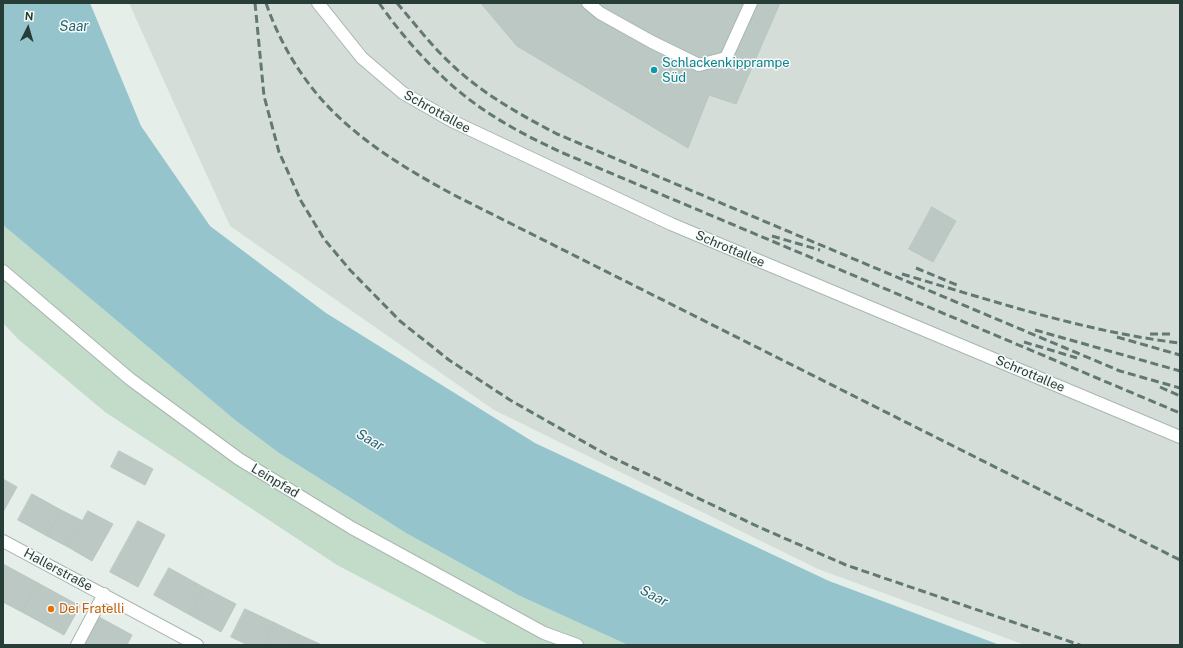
<!DOCTYPE html>
<meta charset="utf-8">
<style>
body{margin:0}
#map{position:relative;width:1183px;height:648px;overflow:hidden;background:#e6eeea;font-family:"Public Sans",sans-serif}
canvas{display:block}
.frame{position:absolute;inset:0;border:4px solid #273e38;pointer-events:none}
.north{position:absolute;left:8px;top:8px;width:40px;height:40px;-webkit-text-stroke:3px #f7faf9;paint-order:stroke;rotate:5deg;font-size:11px;font-weight:700;line-height:16px;text-align:center;color:#273e38}
.north::after{content:'';display:block;margin:auto;width:14px;height:18px;background:#273e38;clip-path:polygon(50% 0,100% 100%,50% 72%,0 100%)}
</style>
<div id="map">
<canvas width="1183" height="648"></canvas>
<div class="frame"></div>
<div class="north">N</div>
</div>
<script>
const g = document.querySelector('canvas').getContext('2d');
g.lineJoin = 'round';
function paint(path, color) { g.fillStyle = color; g.fill(path, 'evenodd'); }
function stroke(path, color, width, dash) { g.strokeStyle = color; g.lineWidth = width; g.lineCap = dash ? 'butt' : 'round'; g.setLineDash(dash || []); g.stroke(path); }
function drawText(font, color, halo, rows, align = 'center') {
  g.font = font + ' "Public Sans",sans-serif'; g.lineWidth = 3; g.setLineDash([]); g.textBaseline = 'middle'; g.strokeStyle = halo; g.fillStyle = color; for (const [text, x, y, turn = 0] of rows) {
    g.save(); g.translate(x, y); g.rotate((+turn || 0) * Math.PI / 180); g.textAlign = isNaN(turn) ? turn : align; if (halo) g.strokeText(text, 0, 0); g.fillText(text, 0, 0); g.restore();
  }
}
paint(new Path2D(`
 M129 3H1180V645H1025L818 569 494 410 230 226 173 101Z`), '#d5ddd9');
paint(new Path2D(`
 M3 225 235 420 279 453 406 533 520 596 628 645H489L337 565 105 412 18 339 3 323Z`), '#c2dcc9');
paint(new Path2D(`
 M3 3H90L141 126 210 226 326 313 535 443 829 581 1000 645H628L520 596 406 533 279 453 235 420 3 225Z`), '#95c4cc');
const building = new Path2D(`
 M481 3H780L736 104 709 95 688 148 517 46Z
 M932 207 956 221 933 262 909 249Z
 M119 451 153 469 145 485 111 467Z
 M3 479 17 487 3 512Z
 M32 494 61 510 47 536 18 520Z
 M61 510 83 521 68 547 47 536Z
 M88 511 113 524 92 561 68 547Z
 M138 521 165 535 138 587 110 572Z
 M3 564 38 583 22 612 3 602Z
 M169 568 205 588 190 615 154 595Z
 M38 583 80 606 64 635 22 612Z
 M205 588 236 604 221 632 190 615Z
 M245 609 275 623 264 645H248L231 637Z
 M99 617 132 635 127 645H84Z
 M275 623 300 635 295 645H264Z
 M300 635 322 645H295Z`);
paint(building, '#bcc8c3');
stroke(building, '#b9c7c1', 1);
const minor = new Path2D(`
 M318 3 362 58 403 93 452 121 671 224 1180 437
 M588 3 600 13 652 42 699 65 726 58 751 3
 M3 271 130 379 239 459 352 528 544 633 577 645
 M3 541 197 645
 M77 645 104 594`);
stroke(minor, '#a9b6b1', 14);
stroke(minor, '#fff', 12);
stroke(new Path2D(`
 M255 3 264 96 279 152 301 201 324 239 350 270 400 321 449 360 510 400 607 455 761 528 846 565 1080 645
 M266 3C281 47 308 90 343 121 376 151 415 174 454 195L1180 560
 M379 3C398 30 420 56 445 79 479 111 521 134 563 153L1180 413
 M397 3C414 23 431 45 450 63 481 93 519 114 557 134L1120 371 1180 388
 M772 236 820 250
 M916 268 957 285
 M902 274C993 301 1086 332 1180 343
 M1035 330 1180 371
 M1150 334H1171
 M1117 337 1180 355
 M1024 342 1077 358
 M1160 387 1180 396`), '#627973', 3, [8, 4]);
for (const [x, y, r, color] of [
 [654,70,4,"#0f9aa8"],
 [51,609,4,"#e8710a"]
]) { const dot = new Path2D(); dot.arc(x, y, r, 0, 2 * Math.PI); g.fillStyle = color; g.fill(dot); stroke(dot, '#f7faf9', 1.5); }
drawText('13px', '#0d838f', '#f7faf9', [
 ["Schlackenkipprampe",662,63],
 ["Süd",662,78]
], 'left');
drawText('13px', '#273e38', '#f7faf9', [
 ["Schrottallee",437,112,29],
 ["Schrottallee",730,249,23],
 ["Schrottallee",1030,374,23],
 ["Leinpfad",275,481,31],
 ["Hallerstraße",58,570,28]
]);
drawText('13px', '#c56008', '#f7faf9', [
 ["Dei Fratelli",59,609]
], 'left');
drawText('italic 14px', '#266875', '#f7faf9', [
 ["Saar",74,27],
 ["Saar",370,440,30],
 ["Saar",654,596,28]
]);
</script>
